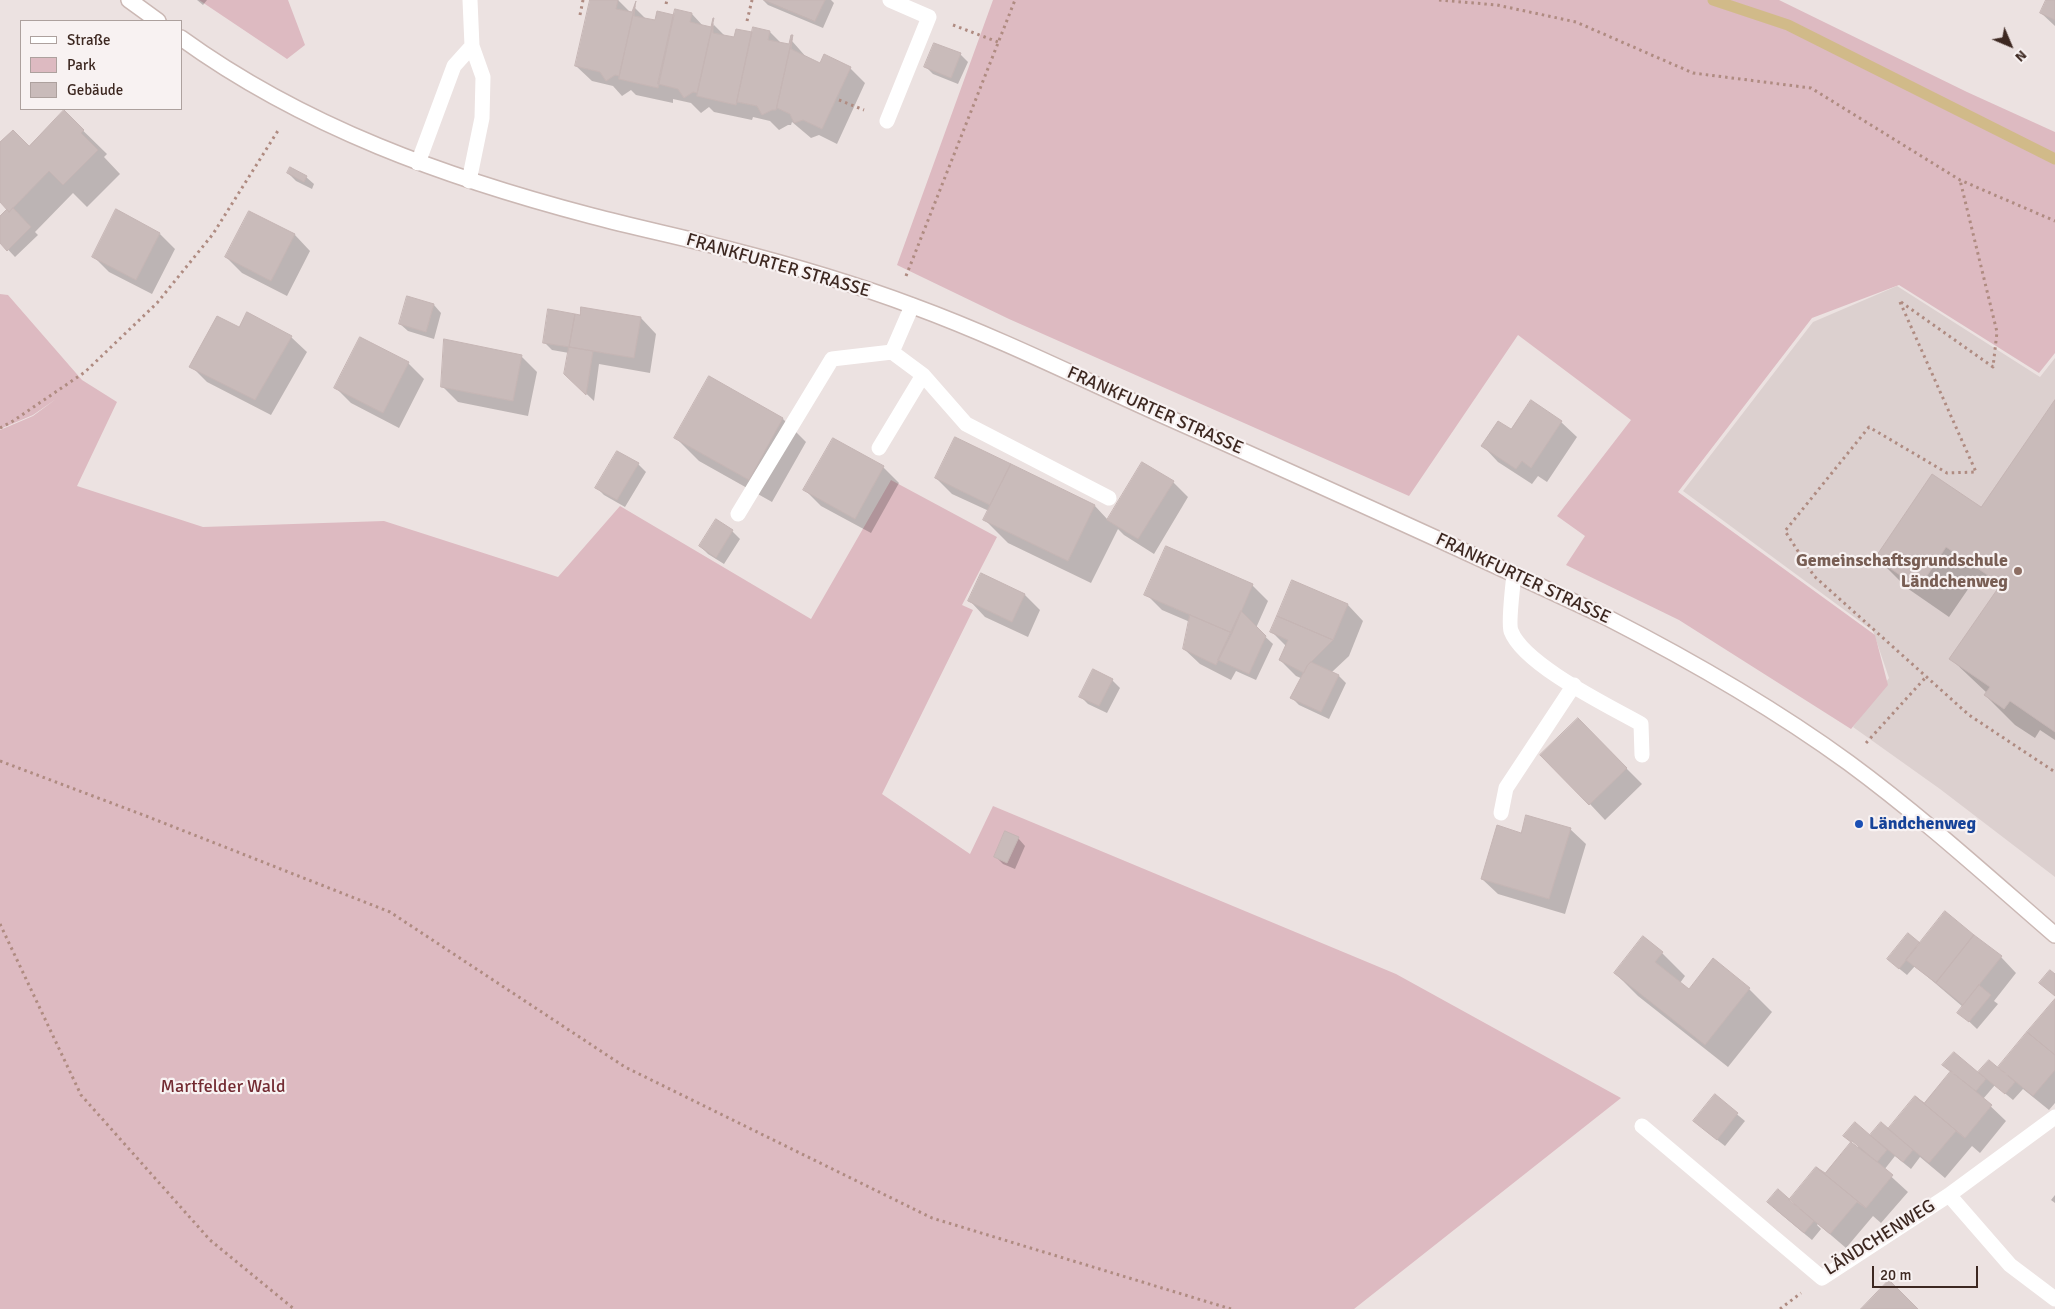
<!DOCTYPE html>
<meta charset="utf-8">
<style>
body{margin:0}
#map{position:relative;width:2055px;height:1309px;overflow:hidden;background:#ece2e1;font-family:Signika,sans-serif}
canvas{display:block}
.legend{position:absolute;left:20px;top:20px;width:162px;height:90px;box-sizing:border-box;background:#f8f2f2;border:1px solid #ada19e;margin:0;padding:6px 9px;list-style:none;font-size:15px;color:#3d2821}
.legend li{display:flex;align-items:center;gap:10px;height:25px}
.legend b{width:25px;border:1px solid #ada19e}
.north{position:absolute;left:1985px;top:20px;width:50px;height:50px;-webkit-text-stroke:4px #f8f2f2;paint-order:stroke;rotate:135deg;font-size:14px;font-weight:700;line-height:20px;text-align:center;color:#3d2821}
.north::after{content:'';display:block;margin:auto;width:18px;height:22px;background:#3d2821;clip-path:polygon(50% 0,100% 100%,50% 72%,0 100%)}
.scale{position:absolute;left:1872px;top:1266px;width:106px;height:22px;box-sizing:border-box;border:2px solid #3d2821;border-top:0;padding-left:6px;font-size:15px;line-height:18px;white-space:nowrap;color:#3d2821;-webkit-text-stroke:4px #f8f2f2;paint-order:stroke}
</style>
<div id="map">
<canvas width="2055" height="1309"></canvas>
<ul class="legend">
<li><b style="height:6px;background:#fff"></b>Straße</li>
<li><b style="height:14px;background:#ddbac1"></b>Park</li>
<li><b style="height:14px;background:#c9bbba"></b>Gebäude</li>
</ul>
<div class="north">N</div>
<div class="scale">20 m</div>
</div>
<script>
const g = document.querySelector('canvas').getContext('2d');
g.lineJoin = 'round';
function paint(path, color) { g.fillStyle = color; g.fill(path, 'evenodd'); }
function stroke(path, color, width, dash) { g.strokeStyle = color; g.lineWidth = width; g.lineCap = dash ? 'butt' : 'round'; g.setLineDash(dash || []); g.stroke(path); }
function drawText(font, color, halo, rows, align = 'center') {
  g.font = font + ' Signika,sans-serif'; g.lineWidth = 4.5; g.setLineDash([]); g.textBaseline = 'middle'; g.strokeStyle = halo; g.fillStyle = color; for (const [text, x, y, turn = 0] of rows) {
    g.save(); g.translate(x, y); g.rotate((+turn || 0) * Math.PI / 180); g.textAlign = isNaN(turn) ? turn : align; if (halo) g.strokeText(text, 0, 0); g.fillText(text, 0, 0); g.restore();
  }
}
paint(new Path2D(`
 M1897 286 2040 377 2055 358V877L1940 789 1853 727 1889 678 1873 631 1683 491 1813 322Z`), '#dcd0cf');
paint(new Path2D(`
 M199 0H288L305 45 287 59Z
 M993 0H1779L1967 92 2055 132V353L2039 373 1899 285 1812 318 1678 492 1875 635 1888 685 1851 729 1679 620 1566 565 1585 536 1557 516 1631 420 1518 335 1409 496 1009 319 897 265Z
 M0 294 8 295 82 380 117 402 77 486 203 527 384 521 558 577 620 506 811 619 891 480 997 537 962 605 973 610 882 794 970 854 993 806 1396 974 1621 1098 1354 1309H0V430L33 416 56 399 33 415 0 429Z`), '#ddbac1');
paint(new Path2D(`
 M197 0H207L203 5Z
 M591 0H618L631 13 633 14 635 8 647 20 656 22 692 14 704 27 711 28 714 25 726 37 735 39 753 34 770 32 782 44 790 46 792 41 807 58 821 64 850 68 865 83 837 144 819 135 811 138 792 122 791 125H788L779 130 770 121 753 117 752 120 714 112 709 107 701 113 691 103 673 99V103L636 95 631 90 622 96 613 86 592 81 576 66Z
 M763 0H831L834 3 823 28 768 5Z
 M2048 0H2055V26L2041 13Z
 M960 54 968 62 958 84 933 74 926 67Z
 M64 112 107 154 104 157 120 174 87 207 73 193 35 232 38 235 15 257 0 241V217L8 209 0 201V144L29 148Z
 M288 173 306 177 314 184 312 189 296 181Z
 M250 213 295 235 310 251 287 296 242 273 226 257Z
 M160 234 175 249 152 294 109 272 93 256Z
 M434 305 441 313 434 339 408 331 400 324Z
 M581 316 641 318 656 334 650 373 599 364 594 401 566 374 569 353 552 350 544 342Z
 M239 329 291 337 307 352 271 415 207 382 191 366Z
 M521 356 537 372 528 416 458 402 442 386Z
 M408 363 424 379 399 428 351 403 336 388Z
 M710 378 783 419 806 442 772 502 699 461 676 438Z
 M2055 401V740L2040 730 2035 738 2015 725 1985 695 1987 693 1951 659 1998 590 1977 576 1949 617 1907 588 1877 558 1981 509Z
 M1561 422 1577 437 1547 482 1538 476 1532 484 1498 462 1483 446 1511 430Z
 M955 438 1095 506 1108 520 1173 482 1188 497 1154 554 1124 535 1118 529 1091 583 1008 543 985 520 989 511 952 494 936 478Z
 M638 464 646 472 625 507 604 495 597 488Z
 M883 467 899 483 871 533 821 506 805 490Z
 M716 521 732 531 740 539 724 564 708 554 700 546Z
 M1167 548 1252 585 1268 601 1256 628 1273 644 1256 680 1236 671 1231 680 1200 664 1184 649 1190 622 1162 610 1146 594Z
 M1293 582 1348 605 1363 621 1349 656 1332 672 1339 676 1346 683 1329 719 1299 705 1292 698 1303 679 1296 676 1280 660 1287 647 1271 631Z
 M1025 595 1040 610 1028 637 985 617 970 601Z
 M1112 680 1120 688 1107 713 1088 704 1081 697Z
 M1578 720 1642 784 1605 820 1590 804Z
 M1570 829 1586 844 1565 914 1498 894 1482 879Z
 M1018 838 1025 846 1015 869 1003 864 995 856Z
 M1920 944 2001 957 2016 973 1994 1001 1998 1004 1977 1029 1959 1012 1963 1007 1915 966 1907 975 1896 966Z
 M1662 953 1685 976 1680 983 1689 991 1749 989 1772 1012 1728 1067 1638 996 1615 973Z
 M2055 1001V1103L2049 1110 2023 1089 2013 1100 1995 1085 1983 1099 2006 1121 1980 1153 1972 1146 1945 1178 1920 1157 1911 1169 1895 1156 1884 1170 1908 1192 1881 1223 1873 1216 1846 1248 1818 1224 1817 1225 1821 1229 1812 1240 1776 1210H1800L1825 1175 1870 1137 1881 1124 1889 1130 1924 1104 1979 1074 1989 1062 2007 1077Z
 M1715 1096 1745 1121 1725 1146 1702 1128Z
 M2055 1195V1203L2051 1200Z`), '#0003');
stroke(new Path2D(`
 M1713 0 1788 25 2055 159`), '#d1ba89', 11);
const building = new Path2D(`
 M590 0H618L616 9 632 12 636 1 619 76 615 75 606 81 600 72 575 66Z
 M764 0H825L815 21Z
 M2046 0H2055V20L2040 13Z
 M635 6 634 16 655 20 657 11 674 15 658 88 619 79Z
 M675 9 692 13 690 22 711 27 713 18H714L697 93 693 92 684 98 678 89 658 84Z
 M713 24V33L734 37 736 29 752 32 736 105 697 96Z
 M753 27 770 31 768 40 789 44 791 35H793L776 110H772L762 115 757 106 737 102Z
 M792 39 791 49 820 63 824 54 851 67 822 129 803 120 794 123 790 114 777 108Z
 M934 43 961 53 951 78 924 67Z
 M64 110 84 130 81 133 98 150 63 185 49 171 9 212 0 202V142L13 130 29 146Z
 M290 167 307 176 304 182 287 173Z
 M13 208 31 227 7 251 0 243V216L7 209 9 212Z
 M116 209 160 233 136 280 92 257Z
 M249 211 295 234 271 281 225 257Z
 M407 296 434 304 426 332 399 324Z
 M581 307 641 317 634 358 569 347 575 314 580 315Z
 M548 309 575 314 569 347 543 343Z
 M247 312 292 336 255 400 189 367 217 316 239 327Z
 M360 337 409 362 383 413 334 388Z
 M444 339 522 355 513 401 441 387Z
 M569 347 593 351 586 395 564 374Z
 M709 376 783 418 749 480 674 438Z
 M1531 400 1562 421 1531 468 1522 461 1516 469 1481 446 1498 421 1511 429Z
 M2055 400V732L2010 701 2004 709 1984 695 1990 687 1949 659 2001 584 1946 547 1919 588 1875 558 1932 474 1981 507Z
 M955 437 1011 464 990 505 935 478Z
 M833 438 884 466 855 519 803 490Z
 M617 451 639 463 617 500 595 488Z
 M1142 462 1174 481 1138 539 1107 520Z
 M1011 464 1095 505 1068 561 983 520Z
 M716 519 733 530 716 558 699 546Z
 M1166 546 1253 584 1232 633 1144 595Z
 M981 573 1025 594 1012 622 968 601Z
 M1292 580 1348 604 1333 640 1277 616Z
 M1241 611 1266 636 1249 674 1218 660Z
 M1190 615 1232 633 1216 665 1183 649Z
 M1277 616 1333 640 1307 666 1304 673 1279 660 1288 640 1270 632Z
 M1311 662 1339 675 1321 712 1290 698 1307 666Z
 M1093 669 1113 679 1099 706 1079 697Z
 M1578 718 1627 768 1589 805 1540 755Z
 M1526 815 1571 828 1549 899 1481 879 1497 825 1521 833Z
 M1005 831 1019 837 1007 863 994 857Z
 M1945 911 1974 935 1936 983 1906 960Z
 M1908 933 1920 943 1899 969 1887 959Z
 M1974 935 2002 956 1963 1005 1936 983Z
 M1643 936 1663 952 1655 962 1689 989 1713 958 1750 988 1705 1045 1614 973Z
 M2050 970 2055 974V996L2039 983Z
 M1979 985 1991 995 1969 1022 1957 1013Z
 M2055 999V1055L2027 1032Z
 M2027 1032 2055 1055V1070L2033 1096 1998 1067Z
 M1954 1052 1986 1079 1976 1091 1942 1065Z
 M1989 1060 2015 1082 2005 1094 1978 1072Z
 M1951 1071 1992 1105 1965 1138 1915 1096 1924 1103Z
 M1715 1094 1738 1113 1717 1140 1693 1121Z
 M1915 1096 1965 1138 1956 1131 1929 1163 1888 1129Z
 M1855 1122 1887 1150 1877 1162 1843 1136Z
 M1881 1122 1913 1150 1903 1162 1870 1135Z
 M1852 1141 1893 1175 1866 1208 1816 1167 1825 1173Z
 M1816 1167 1866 1208 1857 1202 1830 1234 1789 1200Z
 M1778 1189 1814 1221 1804 1233 1767 1202Z
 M1889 1280 1918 1309H1861Z`);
paint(building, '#c9bbba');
stroke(building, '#c5b5b4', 1);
const secondary = new Path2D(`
 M129 0 158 21
 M181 38C304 127 447 178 592 216 637 228 682 237 727 249 790 265 852 283 913 306 1000 338 1084 380 1169 418 1315 483 1461 549 1606 617 1690 660 1772 707 1849 763 1921 816 1987 876 2055 935`);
stroke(secondary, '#cbb8b4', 18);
stroke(new Path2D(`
 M1439 0 1497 5 1576 22 1693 73 1811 88 1960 180 2055 221
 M666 4 667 0
 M580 15 583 0
 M747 21 752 0
 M953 25 998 42
 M839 100 864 110
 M906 276 1015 0
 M1900 302 1976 472 1947 473 1869 427 1785 531 1814 576 1969 715 2055 772
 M1901 302 1993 367 1997 332 1960 180
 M0 428 13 421 85 372 157 303 213 234 279 129
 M1866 743 1926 677
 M0 761 146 816 390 912 625 1067 932 1218 1231 1309
 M0 924 81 1095 210 1240 294 1309
 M1780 1309 1801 1293`), '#af8b81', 3, [2.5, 4]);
stroke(new Path2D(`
 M892 352 923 375 966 424 1109 498
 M879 448 923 375
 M738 514 832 359 892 352 912 306
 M1514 574C1513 585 1508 623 1511 631 1524 665 1609 706 1641 724L1642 755
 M1501 813 1506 788 1574 685`), '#fff', 15);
stroke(new Path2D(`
 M887 121 929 17 890 0
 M418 163 454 66 472 46
 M469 181 482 118 483 77 472 46 470 0
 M1642 1126 1822 1278 1949 1195 2055 1117
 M1949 1195 2010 1265 2055 1299`), '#fff', 15);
stroke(secondary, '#fff', 15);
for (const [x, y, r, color] of [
 [2018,571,5,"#8d6e63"],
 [1859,824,5,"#1a4fb4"]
]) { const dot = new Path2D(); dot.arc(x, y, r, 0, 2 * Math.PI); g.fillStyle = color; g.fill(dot); stroke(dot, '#f8f2f2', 2); }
drawText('18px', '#3d2821', '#f8f2f2', [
 ["FRANKFURTER STRASSE",778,266,16],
 ["FRANKFURTER STRASSE",1155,411,24],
 ["FRANKFURTER STRASSE",1523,579,25],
 ["LÄNDCHENWEG",1880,1238,-32]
]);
drawText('bold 18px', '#785e54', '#f8f2f2', [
 ["Gemeinschaftsgrundschule",2008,561],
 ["Ländchenweg",2008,582]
], 'right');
drawText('bold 18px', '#164399', '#f8f2f2', [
 ["Ländchenweg",1869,824]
], 'left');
drawText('18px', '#732b32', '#f8f2f2', [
 ["Martfelder Wald",223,1087]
]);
</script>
